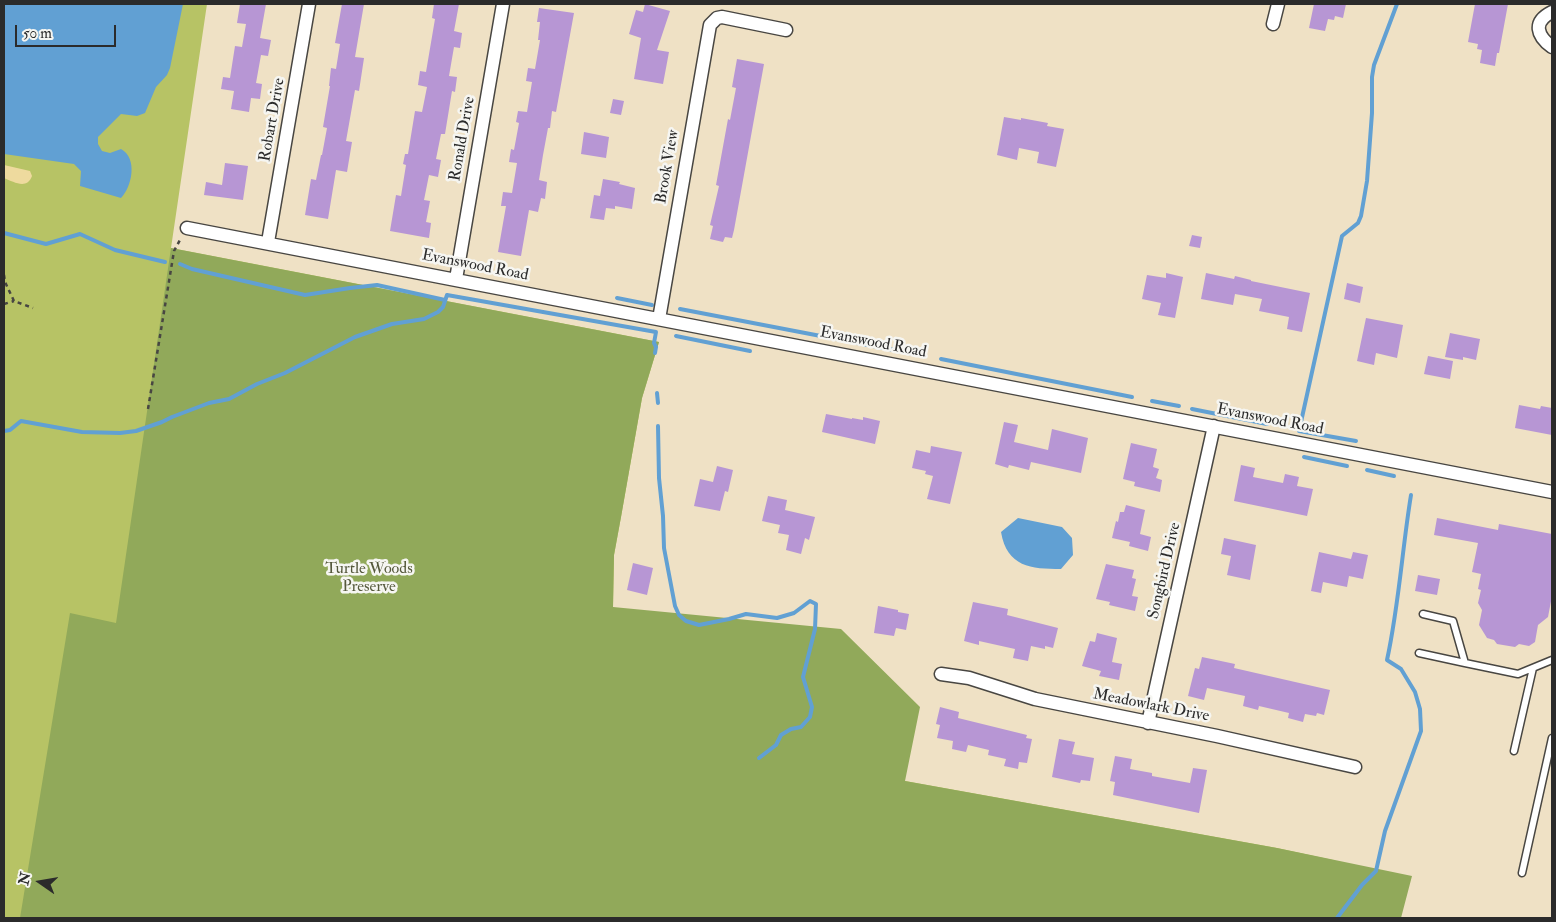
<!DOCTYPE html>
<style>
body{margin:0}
#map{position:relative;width:1556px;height:922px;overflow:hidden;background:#efe1c5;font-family:"IM FELL Double Pica",serif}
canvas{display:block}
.frame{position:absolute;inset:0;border:5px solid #2b2b2b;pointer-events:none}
.north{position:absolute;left:15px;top:857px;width:50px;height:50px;-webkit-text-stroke:4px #f6f6f2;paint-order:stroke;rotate:283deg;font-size:14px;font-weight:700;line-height:20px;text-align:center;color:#2b2b2b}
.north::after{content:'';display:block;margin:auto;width:18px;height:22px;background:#2b2b2b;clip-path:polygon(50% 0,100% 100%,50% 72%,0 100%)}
.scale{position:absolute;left:15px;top:25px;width:101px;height:22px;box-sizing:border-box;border:2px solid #2b2b2b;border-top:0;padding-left:6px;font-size:15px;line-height:18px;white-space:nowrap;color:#2b2b2b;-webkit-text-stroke:4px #f6f6f2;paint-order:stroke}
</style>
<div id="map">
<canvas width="1556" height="922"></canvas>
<div class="frame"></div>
<div class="north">N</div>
<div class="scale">50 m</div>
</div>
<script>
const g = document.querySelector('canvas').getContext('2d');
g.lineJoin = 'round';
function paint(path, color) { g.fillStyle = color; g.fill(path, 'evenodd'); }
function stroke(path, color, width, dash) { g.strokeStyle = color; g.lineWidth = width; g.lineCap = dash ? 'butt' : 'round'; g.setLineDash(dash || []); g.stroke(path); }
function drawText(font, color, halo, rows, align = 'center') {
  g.font = font + ' "IM FELL Double Pica",serif'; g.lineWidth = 5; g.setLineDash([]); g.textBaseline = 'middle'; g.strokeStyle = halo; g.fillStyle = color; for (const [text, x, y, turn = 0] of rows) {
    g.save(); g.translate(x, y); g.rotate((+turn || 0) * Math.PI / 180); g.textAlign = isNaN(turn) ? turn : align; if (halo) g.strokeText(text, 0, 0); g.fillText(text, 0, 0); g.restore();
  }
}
paint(new Path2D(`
 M4 4H207L171 248 659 342 642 398 621 517 614 555 613 607 905 781 1277 848 1333 860 1401 918H4Z`), '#b7c365');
paint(new Path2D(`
 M171 248 659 342 642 398 621 517 614 555 613 607 841 629 920 707 905 781 1277 848 1412 876 1401 918H20L70 613 116 623Z`), '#91a95a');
paint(new Path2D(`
 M4 165 30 171 32 176C27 190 14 182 4 178Z`), '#eeda9e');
paint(new Path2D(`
 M4 4H183L170 68 167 75 156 87 145 113 137 116 121 114 98 137V144L102 151 110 153 121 149C138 158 132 187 121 198L80 186 81 171 74 164 4 154Z
 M1018 518 1062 527 1072 538 1073 555 1061 569C1031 569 1007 567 1001 532Z`), '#61a0d3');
stroke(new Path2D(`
 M4 233 46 244 80 234 115 250 165 262
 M180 264 192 269 305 295 350 288 377 285 445 300
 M617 298 652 305
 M680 309 925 356
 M676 336 750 351
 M941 359 1132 397
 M657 393 658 403
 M1152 401 1179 406
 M1192 409 1267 424
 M658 426 659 478 663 516 664 548 675 606 679 615 686 621 699 625 729 619 746 614 777 618 794 613 810 601 816 604 815 629 803 677 812 707 810 717 801 727 791 729 781 735 776 745 759 758
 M4 431 10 430 21 421 82 432 120 433 136 431 162 422 172 417 209 403 229 399 257 384 285 373 355 337 392 324 424 319 438 312 443 307 447 295 656 332 654 343 656 347 655 353
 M1356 441 1299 431 1342 236 1358 223 1361 216 1367 181 1372 113V77L1374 65 1397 4
 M1304 457 1347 466
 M1367 470 1394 476
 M1337 918 1362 885 1376 871 1385 831 1421 731 1420 709 1415 692 1401 669 1387 660C1399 605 1402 550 1411 495`), '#61a0d3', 4);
paint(new Path2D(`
 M240 4H266L260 38 271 40 268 56 261 55 256 83 262 84 260 99 251 98 249 112 231 109 234 91 221 89 223 77 230 78 235 46 242 47 246 24 237 23Z
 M342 4H364L355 57 364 58 359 91 355 90 346 141 352 142 347 172 336 170 328 219 305 215 311 179 316 180 321 155H322L327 128 323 127 330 86H329L331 68 336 69 340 44 335 43Z
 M434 4H459L454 31 462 33 460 48 454 47 449 76 457 77 455 92 452 91 445 134H441L436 159 441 160 438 177 429 175 424 200 430 201 426 222 431 223 429 238 390 231 396 195 401 196 406 165 403 164 405 154H408L415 111 422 112 427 87 418 85 420 71 426 72 435 19 432 18Z
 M645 4 670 11 657 50 669 52 663 84 634 79 641 38 629 34 636 10 643 12Z
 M1314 4H1346L1343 18 1335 16 1334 20 1328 19 1325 31 1309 28Z
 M1475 4H1508L1499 53H1497L1495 66 1480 63 1482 50 1477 49 1478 44 1468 42Z
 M539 8 574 13 556 112 552 111 550 128H548L543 155 539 180 547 182 545 199 541 198 538 212 529 210 521 256 498 252 506 206H501L503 192 512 193 517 163 509 162 511 149 514 150 519 123 516 122 518 111 527 112 532 82 526 81 528 68 535 69 540 40H538L540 22H537Z
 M737 59 764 64 734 230 732 238 725 237 723 242 710 239 713 226 710 225 719 186 716 185 728 119 730 120 736 88 732 87Z
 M613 99 624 101 621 115 610 113Z
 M1004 117 1021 120V118L1048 123 1047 126 1064 129 1056 167 1037 163 1039 152 1019 148 1017 160 997 155Z
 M584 132 609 137 606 158 581 154Z
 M225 163 248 166 243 200 204 195 206 182 222 185Z
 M603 179 620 182 619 184 635 188 632 209 615 206V209L606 208 604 220 590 218 594 195 600 196Z
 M1192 235 1202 237 1200 248 1189 246Z
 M1166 273 1183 277 1175 318 1158 315 1161 303 1142 299 1147 275 1166 278Z
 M1206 273 1234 279 1235 276 1251 280V281L1310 293 1302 332 1287 329 1289 317 1259 311 1262 299 1235 294 1233 305 1201 299Z
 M1347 283 1363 287 1360 303 1344 299Z
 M1366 318 1403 325 1397 358 1376 353 1374 365 1357 361Z
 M1450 333 1480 339 1476 360 1463 357V360L1445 357Z
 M1428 356 1453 361 1450 379 1424 374Z
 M1519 405 1540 409 1541 406 1552 408V435L1515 428Z
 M826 414 852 419V418L863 420V417L880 421 875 444 822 432Z
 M1004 422 1018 425 1014 442 1048 450 1052 429 1088 438 1081 473 1031 462 1029 470 1009 465 1008 468 995 464Z
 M1131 443 1157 449 1153 467 1159 469 1156 478 1162 480 1160 492 1134 486 1135 482 1123 479Z
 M931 446 962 452 950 504 927 499 933 476 925 474 926 471 912 468 916 450 930 453Z
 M1241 465 1255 468 1253 477 1283 483 1285 474 1299 477 1297 486 1313 489 1307 516 1234 501Z
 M717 466 733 470 728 492 725 491 720 511 694 506 700 479 713 482Z
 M768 496 787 500 785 510 815 517 809 540 805 538 801 554 786 550 789 535 778 533 780 525 762 521Z
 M1126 505 1145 510 1140 534 1151 537 1148 551 1129 546 1130 542 1112 538 1116 521 1118 522 1120 512H1124Z
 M1437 518 1498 530 1499 524 1552 534V596L1548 617 1538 625 1535 642 1529 646 1519 644 1515 647 1497 644 1494 640 1487 638 1479 625 1482 610 1478 603 1481 590 1478 589 1481 574 1472 572 1478 543 1434 535Z
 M1224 538 1256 545 1250 580 1227 575 1231 556 1221 554Z
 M1319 552 1351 559 1353 552 1368 555 1363 579 1349 576 1347 587 1323 582 1321 593 1311 591Z
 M633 563 653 568 647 595 627 590Z
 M1106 564 1134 570 1132 578 1136 579 1132 596 1138 597 1135 611 1109 605 1110 602 1096 599Z
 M1418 575 1440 579 1437 595 1415 591Z
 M973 602 1008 609 1007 615 1058 628 1053 648 1045 646V649L1031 646 1028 661 1013 658 1015 649 979 641V645L964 641Z
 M878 606 898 610V612L909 614 906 630 896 628 894 636 874 633Z
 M1097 633 1117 638 1112 662 1122 664 1119 680 1099 676 1101 671 1082 666 1090 641 1095 642Z
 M1202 657 1235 664 1234 668 1330 690 1324 715 1317 713 1316 716 1305 714 1303 722 1288 718 1289 713 1259 706 1258 710 1243 706 1245 696 1207 688 1204 700 1188 696 1195 668 1199 669Z
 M940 707 959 712 958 718 1027 735 1026 738 1032 739 1027 763 1019 762 1018 769 1004 766 1006 759 988 755 989 750 968 745 966 752 952 749 953 741 937 738 940 725 936 724Z
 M1059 739 1075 742 1072 754 1094 758 1090 781 1081 780 1080 783 1052 777Z
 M1115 756 1132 759 1130 769 1152 773V776L1190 783 1193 768 1207 770 1199 813 1113 795 1115 782 1110 781Z`), '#b796d4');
const service = new Path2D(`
 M1423 614 1453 621 1465 663 1518 674 1552 660
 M1419 653 1465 663
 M1514 751 1533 668
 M1522 873 1552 738`);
const minor = new Path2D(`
 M1552 12C1532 22 1537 36 1552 47
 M1273 24 1278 4
 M187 228 1552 492
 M268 242 309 4
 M456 279 503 4
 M659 319 710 25 717 18 722 17 786 30
 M941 674 969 678 1035 699 1217 736 1355 767
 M1148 723 1214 426`);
stroke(service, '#484642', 9);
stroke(minor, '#484642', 15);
stroke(new Path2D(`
 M4 275 5 282 14 301 33 308
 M4 304 14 301
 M148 409 174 251 181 238`), '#484642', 2.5, [4, 4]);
stroke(service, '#fff', 6);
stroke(minor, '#fff', 12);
drawText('16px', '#2b2b2b', '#f6f6f2', [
 ["Robart Drive",273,120,-80],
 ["Ronald Drive",463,139,-80],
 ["Brook View",668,167,-80],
 ["Evanswood Road",475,266,11],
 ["Evanswood Road",873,343,11],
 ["Evanswood Road",1270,420,11],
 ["Songbird Drive",1165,571,-77],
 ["Meadowlark Drive",1151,706,11]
]);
drawText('16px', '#55593c', '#f6f6f2', [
 ["Turtle Woods",369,570],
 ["Preserve",369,588]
]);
</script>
